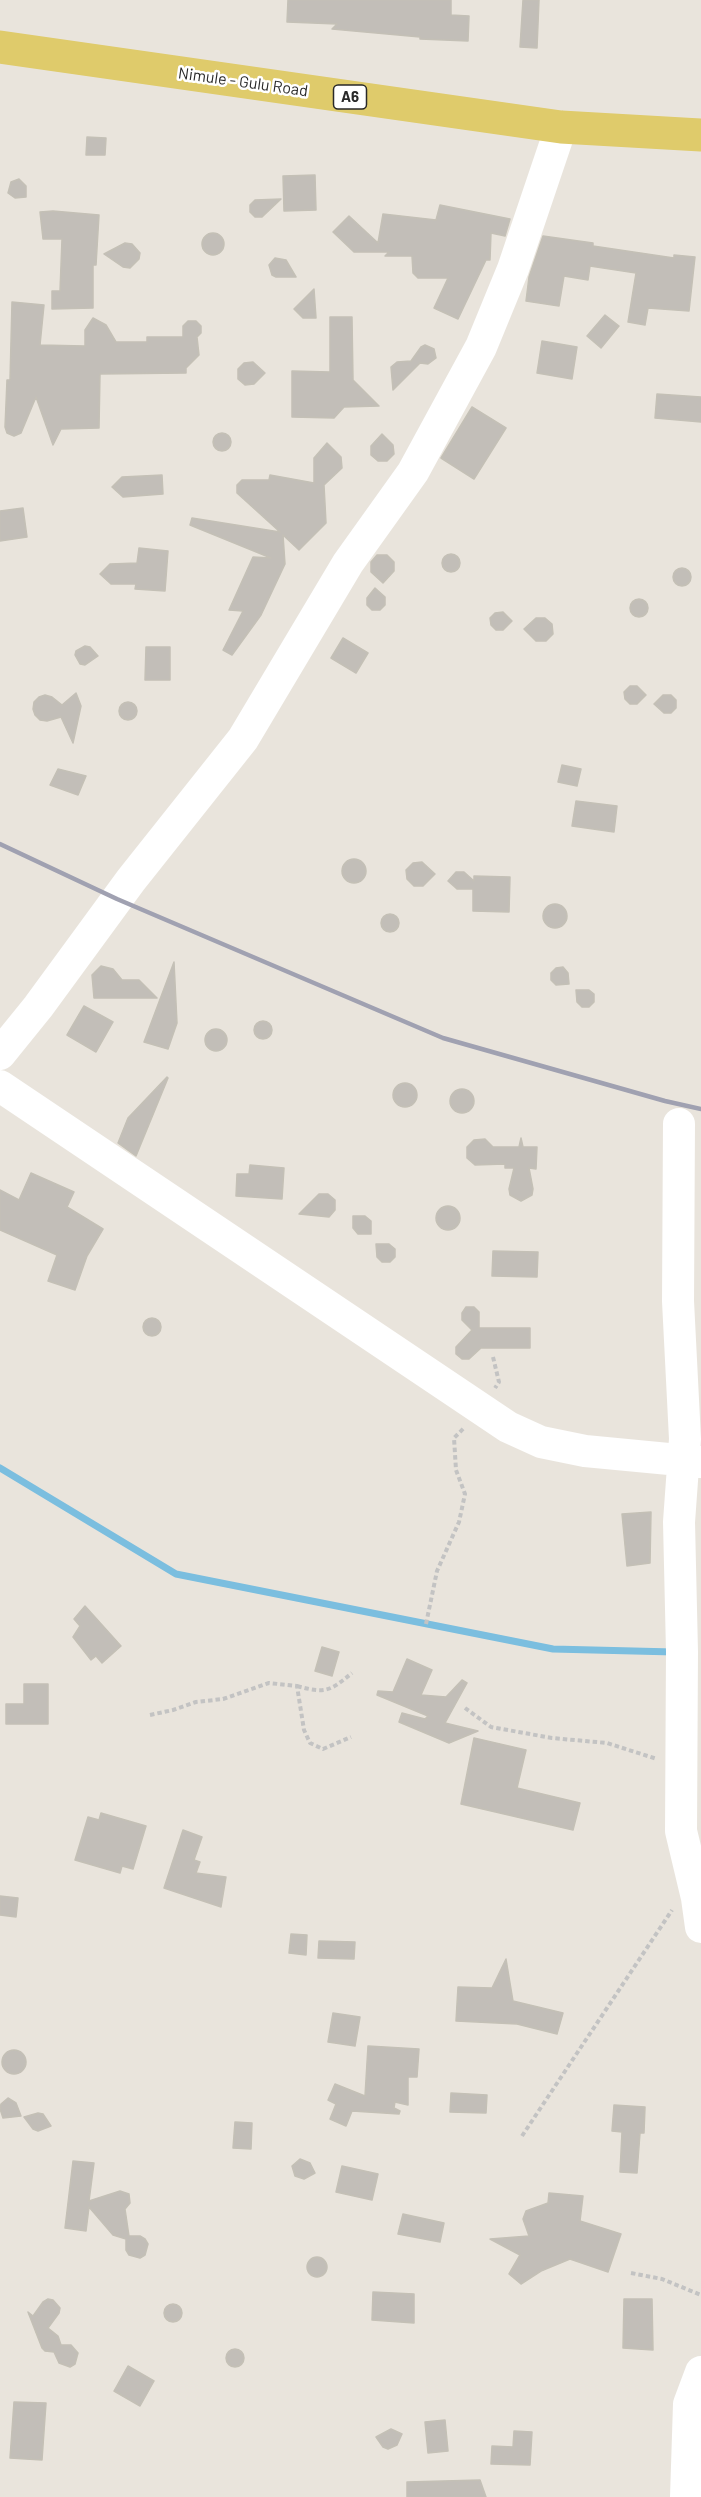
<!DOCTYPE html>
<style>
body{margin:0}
canvas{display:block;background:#e9e4dc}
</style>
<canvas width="701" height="2497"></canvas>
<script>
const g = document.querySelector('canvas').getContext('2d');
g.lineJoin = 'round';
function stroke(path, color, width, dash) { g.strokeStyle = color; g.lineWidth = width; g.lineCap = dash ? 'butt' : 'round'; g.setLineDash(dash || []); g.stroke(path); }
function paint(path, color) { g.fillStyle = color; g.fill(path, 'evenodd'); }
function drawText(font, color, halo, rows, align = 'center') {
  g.font = font + ' Barlow,sans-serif'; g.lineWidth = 5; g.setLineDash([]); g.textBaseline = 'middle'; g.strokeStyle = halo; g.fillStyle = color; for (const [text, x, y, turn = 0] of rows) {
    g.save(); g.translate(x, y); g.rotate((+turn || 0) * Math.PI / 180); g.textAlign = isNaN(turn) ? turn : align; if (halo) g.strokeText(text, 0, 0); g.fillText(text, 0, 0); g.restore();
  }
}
stroke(new Path2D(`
 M0 1468 176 1574 553 1649 674 1652`), '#7bbedf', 7);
const building = new Path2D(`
 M288 0H451V15L469 16 468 41 420 39V37L332 29 337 24 287 22Z
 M523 0H539L537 48 520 47Z
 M87 137 106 138 105 155H86Z
 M315 175 316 210 284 211 283 176Z
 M19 179 26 186V197L15 198 8 193 11 182Z
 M281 199 262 217H255L250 212V205L255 200Z
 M440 205 510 219 505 236 491 233 490 260H486L458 319 434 308 448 278H418L413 273 412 256H385L389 252H354L333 232 349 216 378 243 383 214 436 220Z
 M53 211 99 215 96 265H93V308L52 309V291H60L62 239H43L40 212Z
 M202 244a11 11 0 1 1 22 0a11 11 0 1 1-22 0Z
 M543 236 593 243V246L674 258V255L695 257 689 311 648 308 645 325 628 322 636 273 590 266 588 280 564 276 559 306 526 301 529 277Z
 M125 243 132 244 140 253 139 259 130 268 123 267 104 254Z
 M275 258 286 260 296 277H276L272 275 269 265Z
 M314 289 316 318H303L294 309Z
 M12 302 44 305 40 345 85 346V330L93 318 106 325 116 342H147V337H183V326L188 321H196L201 326V333L197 337 199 355 186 368V373L100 374 99 428 61 429 53 445 36 397 21 433 14 436 7 433 5 427 7 380H10Z
 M605 315 619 326 601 348 587 336Z
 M330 317H352L353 380 379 406 344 407 334 418 292 417V371L330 372Z
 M542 341 577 347 572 379 537 373Z
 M425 345 434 349 436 358 428 364 420 363 393 390 391 367 397 362 411 361 421 347Z
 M253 362 265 373 254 384 245 385 238 379V369L244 363Z
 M657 394 701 397V422L655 418Z
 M472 407 506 428 474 479 441 458Z
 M213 442a9 9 0 1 1 18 0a9 9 0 1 1-18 0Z
 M382 434 393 445 394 454 387 461H378L371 455V446Z
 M327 443 341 457 342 468 324 485 326 523 299 550 283 535 285 564 261 615 232 655 223 650 243 611 229 610 253 557 271 558 190 525 192 518 280 532 237 493V485L242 480H269L270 475 314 483V458Z
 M162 475 163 494 123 497 112 487 122 477Z
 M23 508 27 537 0 541V511Z
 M139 548 168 551 165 591 135 589 136 584H111L100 574 110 564 137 563Z
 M442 563a9 9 0 1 1 18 0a9 9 0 1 1-18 0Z
 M377 555H387L394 562V571L383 583 371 572V562Z
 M673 577a9 9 0 1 1 18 0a9 9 0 1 1-18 0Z
 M375 588 385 597V605L380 610H372L367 605V598Z
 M630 608a9 9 0 1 1 18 0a9 9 0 1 1-18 0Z
 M503 612 512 621 503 630H496L491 625 490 618 495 613Z
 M536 618H545L552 624 553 634 546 641H536L524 629Z
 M343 638 368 653 356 673 331 658Z
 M85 646 90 647 98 656 85 665 80 664 75 655 76 651Z
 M146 647H170V680H145Z
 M630 686H637L646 695 637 704H630L625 699 624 692Z
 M76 693 81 706 73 743 61 717 47 721 40 720 35 715 33 709 34 702 39 697 45 695 52 697 62 705Z
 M663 695H671L676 700V708L671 713H664L654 704Z
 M119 711a9 9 0 1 1 18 0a9 9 0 1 1-18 0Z
 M562 765 581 769 577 786 558 782Z
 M58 769 86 776 78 795 50 785Z
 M576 801 617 806 614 832 572 826Z
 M342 871a12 12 0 1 1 24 0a12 12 0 1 1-24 0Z
 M422 862 435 874 423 886H414L407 879 406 870 413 863Z
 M456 872H464L474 881V876L510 877 509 912 473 911V889H457L448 881Z
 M543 916a12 12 0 1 1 24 0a12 12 0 1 1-24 0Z
 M381 923a9 9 0 1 1 18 0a9 9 0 1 1-18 0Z
 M174 962 177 1023 168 1049 144 1042Z
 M101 966 113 969 122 980H139L157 998H94L92 975Z
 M563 967 568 973 569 984 556 985 551 980V973L556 968Z
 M576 990H589L594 994V1002L589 1007H582L577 1002Z
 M84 1006 113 1022 96 1052 67 1035Z
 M254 1030a9 9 0 1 1 18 0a9 9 0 1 1-18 0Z
 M205 1040a11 11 0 1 1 22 0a11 11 0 1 1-22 0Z
 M167 1077 168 1078 136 1156 118 1143 128 1118Z
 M393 1095a12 12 0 1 1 24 0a12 12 0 1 1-24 0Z
 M450 1101a12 12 0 1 1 24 0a12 12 0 1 1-24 0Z
 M521 1138 523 1147H537L536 1169 529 1168 533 1189 532 1195 521 1201 510 1195 509 1189 514 1168H505V1164L475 1165 467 1158V1147L474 1140 485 1139 493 1147H519Z
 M250 1165 284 1168 282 1199 236 1196 237 1174H249Z
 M31 1173 74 1192 67 1207 103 1229 87 1256 75 1290 48 1281 57 1255 0 1230V1190L19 1200Z
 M319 1194H328L335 1200V1210L329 1217 299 1214Z
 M436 1218a12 12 0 1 1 24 0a12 12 0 1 1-24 0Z
 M353 1216H365L371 1221V1234H358L353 1228Z
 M376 1244H389L395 1249V1257L390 1262H382L377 1257Z
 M493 1251 538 1252 537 1277 492 1276Z
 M466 1307H474L479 1312V1328H530V1348H481L469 1359H462L456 1354V1347L472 1330 462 1320V1313Z
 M143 1327a9 9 0 1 1 18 0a9 9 0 1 1-18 0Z
 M651 1512 650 1563 627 1566 622 1514Z
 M85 1606 121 1646 102 1663 96 1656 91 1660 73 1637 80 1626 74 1619Z
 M322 1647 339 1652 332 1676 315 1671Z
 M407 1659 432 1670 421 1695 446 1697 462 1680 467 1683 445 1723 478 1731 449 1743 399 1722 402 1713 425 1719 428 1716 377 1695 378 1691 393 1692Z
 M24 1684H48V1724H6V1704H24Z
 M474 1738 526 1750 517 1788 580 1803 573 1830 461 1804Z
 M101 1813 146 1826 133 1869 122 1866 120 1873 75 1860 88 1817 99 1820Z
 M183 1830 202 1837 194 1860 200 1862 196 1873 226 1877 221 1907 164 1888Z
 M0 1896 18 1898 16 1917 0 1915Z
 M291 1934 307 1935 306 1955 289 1953Z
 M319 1941 355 1942 354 1959 318 1958Z
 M506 1959 513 2001 563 2013 557 2034 517 2024 456 2021 458 1987 492 1988Z
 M333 2013 360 2017 355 2046 328 2042Z
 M368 2046 419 2049 417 2077H408V2105L395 2102 394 2108 400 2111 399 2114 352 2111 346 2126 330 2119 336 2104 328 2100 335 2084 365 2096Z
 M2 2062a12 12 0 1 1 24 0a12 12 0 1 1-24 0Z
 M451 2093 487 2095 486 2113 450 2112Z
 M8 2098 16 2103 21 2116 3 2118 0 2109 1 2104Z
 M614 2105 645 2107 644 2133H640L637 2173 620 2172 622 2132 612 2131Z
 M38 2113 43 2114 51 2126 38 2131 33 2129 24 2117Z
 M235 2122 252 2123 251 2149 233 2148Z
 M300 2159 310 2163 315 2173 304 2179 295 2176 292 2166Z
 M73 2161 94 2163 89 2201 120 2191 129 2194 130 2203 125 2209 129 2236H140L145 2239 148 2244 145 2255 140 2258 129 2255 126 2250V2239L113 2235 89 2207 86 2231 65 2228Z
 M342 2166 378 2174 372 2200 336 2192Z
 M549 2193 583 2196 580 2221 621 2234 608 2272 570 2259 541 2271 521 2284 509 2274 520 2255 490 2239 529 2236 523 2219 526 2211 548 2203Z
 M403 2214 444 2223 440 2242 398 2234Z
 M307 2267a10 10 0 1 1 20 0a10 10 0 1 1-20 0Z
 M373 2292 414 2294V2323L372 2320Z
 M48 2299 53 2300 60 2308 59 2313 48 2328 58 2336 61 2345H71L78 2353 75 2364 70 2367 59 2363 54 2352 45 2351 42 2348 28 2312 33 2316 43 2302Z
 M624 2299H652L653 2350 623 2348Z
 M164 2313a9 9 0 1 1 18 0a9 9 0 1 1-18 0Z
 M226 2358a9 9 0 1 1 18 0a9 9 0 1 1-18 0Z
 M128 2366 154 2381 140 2406 114 2391Z
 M14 2402 46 2403 42 2460 10 2458Z
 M445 2420 448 2451 428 2453 425 2422Z
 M391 2429 402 2434 397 2445 388 2449 383 2447 376 2437Z
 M514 2431 532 2432 530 2465 491 2464 492 2446 513 2447Z
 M480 2480 486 2497H407V2482Z`);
paint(building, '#c2beb8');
stroke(building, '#c4c0b6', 1.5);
stroke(new Path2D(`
 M493 1357 499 1382 495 1388
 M426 1624 437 1571 459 1522 465 1494 456 1470 454 1438 465 1427
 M297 1686C326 1694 330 1691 352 1673
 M465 1708 491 1727 552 1738 607 1743 657 1759
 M150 1715 173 1710 196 1702 223 1699 269 1683 297 1686 304 1730 310 1743 323 1749 351 1737
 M522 2136 672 1910
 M631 2273 662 2279 701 2295`), '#c3c3c3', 4, [4.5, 3]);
stroke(new Path2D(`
 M0 1054 38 1007 131 880 243 739 348 563 413 472 481 347 513 269 561 127
 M0 1086 508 1427 541 1442 585 1451 701 1462
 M679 1124 678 1301 685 1439 679 1522 682 1652 681 1831 697 1898 701 1927
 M686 2497 689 2404 701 2372`), '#fff', 32);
stroke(new Path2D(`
 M0 47 561 127 701 135`), '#dfcb6b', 33);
stroke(new Path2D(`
 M0 844 117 899 443 1038 665 1101 701 1109`), '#a0a1b1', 4.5);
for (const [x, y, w] of [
 [350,97,33]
]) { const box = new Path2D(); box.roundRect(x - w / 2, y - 12, w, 24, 4.5); g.fillStyle = '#fff'; g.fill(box); stroke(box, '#292929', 1.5); }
drawText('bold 15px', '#292929', null, [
 ["A6",350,97]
]);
drawText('16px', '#292929', '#fff', [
 ["Nimule - Gulu Road",243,82,8]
]);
</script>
